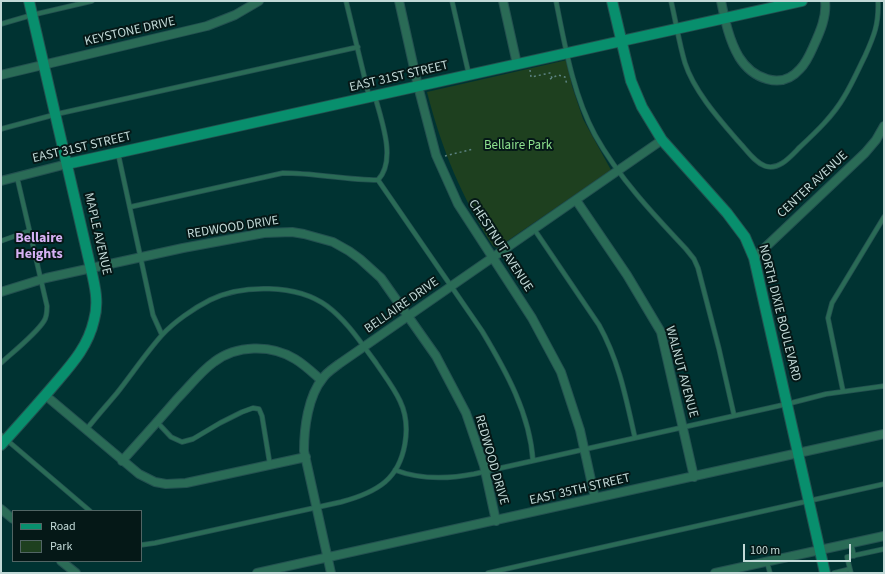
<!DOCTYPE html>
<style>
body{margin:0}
#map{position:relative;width:885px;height:574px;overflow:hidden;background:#003332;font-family:"Source Sans 3",sans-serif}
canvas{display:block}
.frame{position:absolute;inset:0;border:2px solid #c2d9d7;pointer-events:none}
.legend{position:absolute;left:12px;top:510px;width:130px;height:52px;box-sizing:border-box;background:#051817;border:1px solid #516564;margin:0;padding:5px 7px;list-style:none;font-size:12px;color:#c2d9d7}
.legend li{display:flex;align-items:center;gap:8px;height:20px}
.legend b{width:20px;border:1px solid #516564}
.scale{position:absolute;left:743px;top:544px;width:108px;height:18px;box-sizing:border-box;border:2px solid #c2d9d7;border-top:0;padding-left:5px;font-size:12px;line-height:14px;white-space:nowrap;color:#c2d9d7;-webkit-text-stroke:3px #051817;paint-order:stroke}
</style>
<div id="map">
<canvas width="885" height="574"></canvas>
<div class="frame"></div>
<ul class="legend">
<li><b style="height:5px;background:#088f6d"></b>Road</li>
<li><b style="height:11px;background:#1e401f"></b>Park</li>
</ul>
<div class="scale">100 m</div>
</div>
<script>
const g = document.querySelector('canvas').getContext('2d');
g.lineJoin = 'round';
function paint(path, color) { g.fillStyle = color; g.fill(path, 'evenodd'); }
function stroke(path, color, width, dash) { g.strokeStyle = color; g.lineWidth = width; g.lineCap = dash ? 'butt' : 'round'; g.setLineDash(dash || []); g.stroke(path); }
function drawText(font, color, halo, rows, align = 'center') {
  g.font = font + ' "Source Sans 3",sans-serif'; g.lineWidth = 4; g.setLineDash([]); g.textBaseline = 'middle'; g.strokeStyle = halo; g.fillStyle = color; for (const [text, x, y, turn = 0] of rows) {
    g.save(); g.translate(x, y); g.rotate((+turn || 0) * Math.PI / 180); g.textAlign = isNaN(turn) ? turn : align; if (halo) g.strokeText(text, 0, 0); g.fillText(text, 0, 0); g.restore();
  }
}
paint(new Path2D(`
 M567 60 572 86 583 119 611 170 497 248 493 246C461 196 442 150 427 92Z`), '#1e401f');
const lane = new Path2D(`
 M346 1 369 96
 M452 1 469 75
 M556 1C565 46 573 94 595 135 619 178 653 214 686 249L694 259 698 268 719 349 734 415
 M671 1C676 22 679 43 685 63 694 91 719 119 738 141 746 149 754 162 765 166 779 171 791 156 800 147 816 132 833 116 844 97 852 84 858 70 865 56 874 36 879 24 878 1
 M1 24 32 15 92 1
 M1 129 57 114 358 47
 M118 153 153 315 162 335
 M378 180 482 331C506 371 530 414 533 461
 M130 207 283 173C315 173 346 180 378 180 397 160 381 120 375 96
 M534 229 599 325C619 361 626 398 635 438
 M1 241 29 231
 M1 363C13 352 36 334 44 321 47 317 47 311 47 306L17 177
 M843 391 828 318 832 303 884 217
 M157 422 171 437 182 442 193 439 220 423 242 412 253 408 259 409 262 416 270 465
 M86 430C96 417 107 405 117 393 132 374 146 353 162 335 174 322 194 308 210 300 242 284 297 284 327 306 347 321 361 343 376 363 384 375 394 388 400 401 412 426 406 464 385 482 372 493 356 498 341 502L155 543 141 545
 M1 435 90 511
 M395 470C421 480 448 479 474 474L787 404 826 394 884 386
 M851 543 854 556
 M767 562 770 573
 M488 573 884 484
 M834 573 850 569
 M851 573 847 557 884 549`);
const street = new Path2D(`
 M399 1 418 86 436 155 458 204 532 318 561 372 580 430 595 498
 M503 1 517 64
 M721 1C725 20 729 40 739 57 752 78 781 91 800 69 807 62 810 54 814 45 820 32 827 16 825 1
 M1 75 207 26 235 15 259 1
 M1 181 67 164
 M576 200 627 275 661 332 694 477
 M754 258 865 153 876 140 884 126
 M1 292 46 278 183 248 264 233 292 232 304 234 333 242 349 251 360 259 381 278 436 356 466 413 484 466 496 521
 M45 395 139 474 155 482 166 484 186 483 306 457
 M122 461C141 440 159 420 177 399 189 387 200 372 214 362 236 345 271 344 295 359 305 365 313 373 321 380
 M1 509 13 519
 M61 561 76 573
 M257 573 884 434
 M331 573 304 451C304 428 308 396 323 378 327 372 334 368 339 364L662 140
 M715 573 884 536`);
const secondary = new Path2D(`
 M612 1 631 81 642 107 662 140 727 213 745 237 754 258 825 573
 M67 164 802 1
 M1 445C19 425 37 405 54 385 71 365 88 347 94 320 99 303 95 286 91 269L29 1`);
stroke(lane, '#235150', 5.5);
stroke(street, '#235150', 10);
stroke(secondary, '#235150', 12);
stroke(new Path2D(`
 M530 70 531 77 550 73 552 78
 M550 79 558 75 565 77 567 85
 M445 156 473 149`), '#5d8382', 1.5, [2, 3]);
stroke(lane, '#2a6b56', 4);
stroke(street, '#2a6b56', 8);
stroke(secondary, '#088f6d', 10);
drawText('13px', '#c2d9d7', '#051817', [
 ["KEYSTONE DRIVE",130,32,-13],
 ["EAST 31ST STREET",399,77,-13],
 ["EAST 31ST STREET",82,148,-13],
 ["CENTER AVENUE",813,185,-43],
 ["REDWOOD DRIVE",233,228,-9],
 ["MAPLE AVENUE",97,234,77],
 ["CHESTNUT AVENUE",500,246,57],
 ["BELLAIRE DRIVE",402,306,-35],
 ["NORTH DIXIE BOULEVARD",779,313,76],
 ["WALNUT AVENUE",681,372,75],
 ["REDWOOD DRIVE",491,460,74],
 ["EAST 35TH STREET",580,490,-13]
]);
drawText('13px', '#8ee28f', '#051817', [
 ["Bellaire Park",518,146]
]);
drawText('bold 14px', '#d6b1f4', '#051817', [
 ["Bellaire",39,239],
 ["Heights",39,255]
]);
</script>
